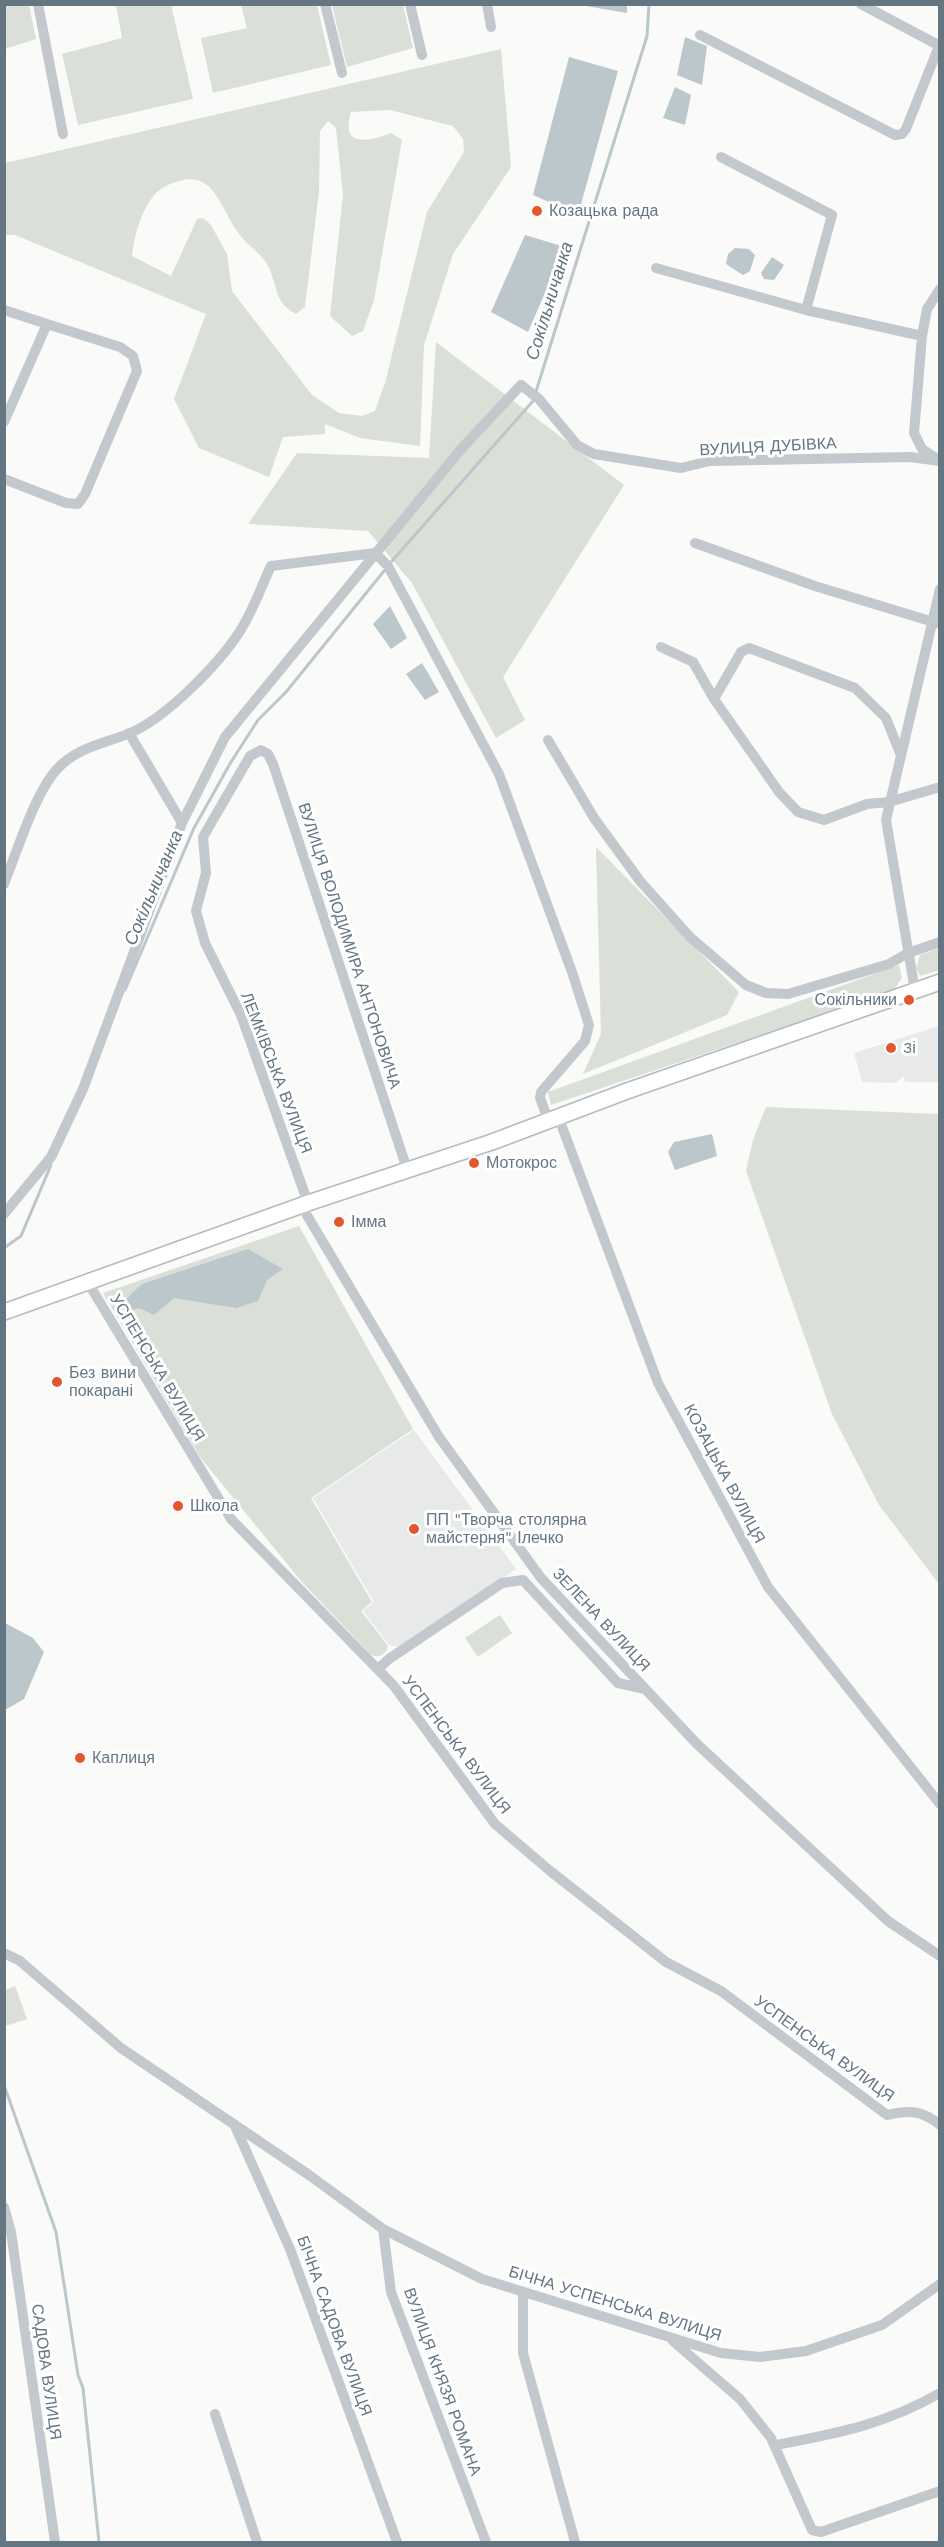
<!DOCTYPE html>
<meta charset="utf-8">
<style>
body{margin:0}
#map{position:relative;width:944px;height:2547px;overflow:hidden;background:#fafaf8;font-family:"Work Sans",sans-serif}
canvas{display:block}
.frame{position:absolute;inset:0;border:6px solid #657683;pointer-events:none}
</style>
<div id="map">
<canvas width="944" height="2547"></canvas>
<div class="frame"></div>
</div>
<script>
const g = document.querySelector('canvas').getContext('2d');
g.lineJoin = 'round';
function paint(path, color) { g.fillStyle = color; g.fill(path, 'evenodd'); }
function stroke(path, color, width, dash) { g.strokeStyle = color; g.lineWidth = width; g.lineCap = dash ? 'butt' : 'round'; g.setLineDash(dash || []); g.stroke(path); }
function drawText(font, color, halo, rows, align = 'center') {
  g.font = font + ' "Work Sans",sans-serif'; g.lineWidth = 6; g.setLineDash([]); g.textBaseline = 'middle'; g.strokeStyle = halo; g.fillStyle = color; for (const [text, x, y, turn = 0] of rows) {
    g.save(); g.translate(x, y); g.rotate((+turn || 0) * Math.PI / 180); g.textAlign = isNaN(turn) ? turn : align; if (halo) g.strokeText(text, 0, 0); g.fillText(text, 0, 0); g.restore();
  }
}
paint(new Path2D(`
 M939 1026V1082H905L904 1076 895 1083 862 1082 854 1053Z
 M414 1430 516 1569 405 1648 389 1645 363 1611 374 1602 313 1498Z`), '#e8e9e9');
paint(new Path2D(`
 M4 5H29L36 39 5 49Z
 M116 5H171L193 99 78 125 62 54 122 38Z
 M241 5H317L331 65 213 93 201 38 247 28Z
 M332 5H403L413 48 347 67Z
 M501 49 511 167 453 254 424 345 420 446 360 438 325 424V434L283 437 269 477 199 448 174 399 206 314 15 235H5V163ZM390 110 453 126 463 139 464 152 427 212 385 383 375 411 362 416 339 413 312 395 232 291 227 254 211 225 203 218 197 219 171 276 132 256C134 235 144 198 164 187 213 162 217 203 239 234 246 244 258 251 265 261 279 281 271 301 296 314L305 307 319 191 320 131 328 121 336 128 343 195 330 316 352 336 363 331 374 300 402 140 391 133C368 142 340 148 351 112Z
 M436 342 624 485 503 677 525 720 496 738 412 583 368 531 248 524 297 453 429 458Z
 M596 847 739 992 727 1015 583 1074 601 1034Z
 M939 948V970L920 976 916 968 920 955Z
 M899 965 902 978 893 991 551 1105 548 1092Z
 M766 1107 939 1114V1584L879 1505 832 1414 746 1171 753 1140Z
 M299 1226 413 1429 311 1498 372 1602 361 1611 388 1646C386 1655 379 1658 371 1655L301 1581 200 1457 103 1293Z
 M500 1615 512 1633 478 1657 465 1638Z
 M15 1986 27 2019 5 2026V1990Z`), '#dadfd7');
paint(new Path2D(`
 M580 5H627V13Z
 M685 37 707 46 702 85 677 75Z
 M569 57 618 71 578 215 533 195Z
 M675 87 691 95 685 125 663 118Z
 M525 235 565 247 528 332 491 312Z
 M735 248 749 249 755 255 750 271 743 275 726 264 728 254Z
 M772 257 784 265 774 280 764 279 761 273Z
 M390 606 407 638 391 649 373 624Z
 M422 663 439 692 425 700 406 674Z
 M712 1134 717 1156 675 1170 668 1152 674 1142Z
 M248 1249 283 1269 267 1280 258 1301 236 1308 174 1298 154 1315 139 1308 130 1311 125 1300 142 1284Z
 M5 1623 33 1638 44 1652 24 1699 5 1710Z`), '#bbc7cb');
stroke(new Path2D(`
 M392 561 533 401 647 36 649 4
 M125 990 194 828 231 762 258 720 286 692 384 571
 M4 1248 21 1236 51 1165
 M4 2085 56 2232 78 2375 83 2388 99 2542`), '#bbc7cb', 3);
const secondary = new Path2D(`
 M4 1312 308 1203 492 1142 627 1091 940 982`);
stroke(secondary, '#b3babf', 18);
stroke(new Path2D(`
 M38 4 63 134
 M325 4 342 73
 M410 4 422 55
 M487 4 491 27
 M861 4 940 46
 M700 35 895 135 902 134 906 129 939 46
 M721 157 832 215 806 310 922 336
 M656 268 806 310
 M4 310 47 324 4 422
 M937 459 922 449 914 433 922 336 927 309 940 289
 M4 479 66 503 78 504 85 494 137 371 133 356 120 347 47 324
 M695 543 815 586 940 624
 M375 553 388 566 499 774 572 972 589 1025 585 1041 541 1092 540 1098 548 1119
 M661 647 693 662 714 699 779 792 798 812 824 820 867 804 889 802 940 787
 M714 699 741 652 749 648 855 688 886 718 900 753
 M129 733 182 823
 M548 740 594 818 640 881 690 937 746 985 766 993 788 994 889 964 908 953 940 942
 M4 884C17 852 35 792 58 768 78 747 104 744 130 733 166 718 219 664 240 631 253 611 261 587 271 566L375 553
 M913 992 914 985 886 820 940 589
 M558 1116 658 1383 768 1587 940 1804
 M308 1203 241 1015 205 943 196 911 206 873 203 837 250 756 261 750 268 754 273 764 407 1169
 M299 1206 305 1212 439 1437 541 1578 697 1744 888 1921 940 1956
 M4 1214 51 1157 83 1089 182 823 225 737 463 447 521 385 539 399 577 445 594 454 681 468 710 461 910 457 940 461
 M87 1281 231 1519 394 1686 495 1824 549 1870 666 1962 721 1991 887 2115C909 2110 922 2110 940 2125
 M378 1669 389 1659 502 1583 523 1580 618 1683 645 1689
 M4 1953 20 1961 121 2048 309 2175 383 2229 482 2279 721 2353 760 2357 806 2351 882 2325 940 2284
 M234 2124 290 2249 397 2542
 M4 2207 11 2232 55 2542
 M383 2229 391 2292 486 2542
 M523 2293V2353L575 2542
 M673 2341 740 2399 771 2438 812 2530 821 2532 940 2491
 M215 2414 257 2542
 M776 2445C838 2433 884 2425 940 2393`), '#c3c8cc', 10);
stroke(secondary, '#fff', 15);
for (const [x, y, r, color] of [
 [537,211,6,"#e4572e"],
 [909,1000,6,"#e4572e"],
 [891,1048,6,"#e4572e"],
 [474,1163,6,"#e4572e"],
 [339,1222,6,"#e4572e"],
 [57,1382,6,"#e4572e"],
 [178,1506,6,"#e4572e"],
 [414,1529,6,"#e4572e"],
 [80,1758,6,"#e4572e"]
]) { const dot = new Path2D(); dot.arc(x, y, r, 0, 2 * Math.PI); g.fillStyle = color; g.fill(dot); stroke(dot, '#fff', 2); }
drawText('16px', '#657683', '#fff', [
 ["Козацька рада",549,211],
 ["Сокільники",897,1000,"right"],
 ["3і",903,1048],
 ["Мотокрос",486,1163],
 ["Імма",351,1222],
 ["Без вини",69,1373],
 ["покарані",69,1391],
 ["Школа",190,1506],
 ["ПП \"Творча столярна",426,1520],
 ["майстерня\" Ілечко",426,1538],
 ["Каплиця",92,1758]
], 'left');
drawText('16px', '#657683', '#fff', [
 ["ВУЛИЦЯ ДУБІВКА",768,447,-3],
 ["ВУЛИЦЯ ВОЛОДИМИРА АНТОНОВИЧА",349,946,72],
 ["ЛЕМКІВСЬКА ВУЛИЦЯ",276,1073,69],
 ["УСПЕНСЬКА ВУЛИЦЯ",157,1368,59],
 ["КОЗАЦЬКА ВУЛИЦЯ",724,1474,62],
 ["ЗЕЛЕНА ВУЛИЦЯ",601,1620,47],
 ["УСПЕНСЬКА ВУЛИЦЯ",456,1745,53],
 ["УСПЕНСЬКА ВУЛИЦЯ",824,2049,36],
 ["БІЧНА УСПЕНСЬКА ВУЛИЦЯ",615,2304,17],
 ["БІЧНА САДОВА ВУЛИЦЯ",334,2326,70],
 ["САДОВА ВУЛИЦЯ",46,2372,82],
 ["ВУЛИЦЯ КНЯЗЯ РОМАНА",442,2382,70]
]);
drawText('italic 18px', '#60757c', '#fff', [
 ["Сокільничанка",550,301,-73],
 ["Сокільничанка",154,888,-67]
]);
</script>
